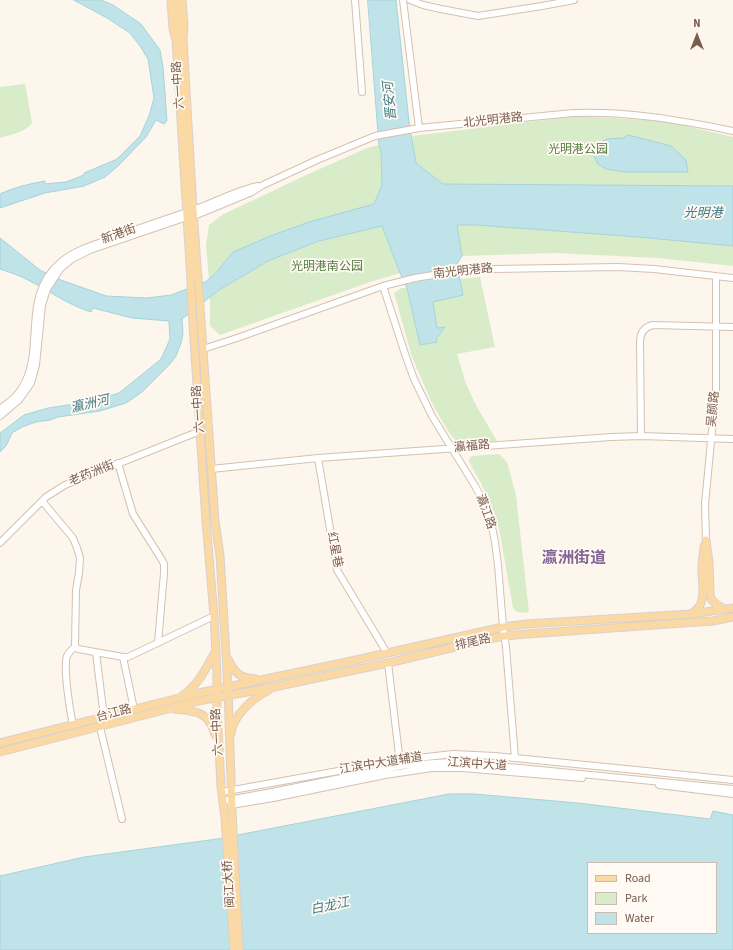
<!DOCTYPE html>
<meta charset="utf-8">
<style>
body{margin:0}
#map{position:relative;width:733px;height:950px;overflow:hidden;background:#fdf6ec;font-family:"Source Sans 3",sans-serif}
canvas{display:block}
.legend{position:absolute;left:587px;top:862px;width:130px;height:72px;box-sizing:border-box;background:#fffaf3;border:1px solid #cabbb1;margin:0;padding:5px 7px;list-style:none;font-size:12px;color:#7a5c4d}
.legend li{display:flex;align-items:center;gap:8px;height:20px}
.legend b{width:20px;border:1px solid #cabbb1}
.north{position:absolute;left:677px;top:16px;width:40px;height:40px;-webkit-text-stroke:3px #fffaf3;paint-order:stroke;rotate:0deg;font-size:11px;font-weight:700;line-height:16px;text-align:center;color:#7a5c4d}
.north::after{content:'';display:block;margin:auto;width:14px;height:18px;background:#7a5c4d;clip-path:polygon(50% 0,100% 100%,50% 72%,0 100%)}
</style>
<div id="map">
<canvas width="733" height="950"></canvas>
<ul class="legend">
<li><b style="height:5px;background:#fbd9a5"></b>Road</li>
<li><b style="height:11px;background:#d8ecc9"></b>Park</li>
<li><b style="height:11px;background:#bfe3e8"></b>Water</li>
</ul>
<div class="north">N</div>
</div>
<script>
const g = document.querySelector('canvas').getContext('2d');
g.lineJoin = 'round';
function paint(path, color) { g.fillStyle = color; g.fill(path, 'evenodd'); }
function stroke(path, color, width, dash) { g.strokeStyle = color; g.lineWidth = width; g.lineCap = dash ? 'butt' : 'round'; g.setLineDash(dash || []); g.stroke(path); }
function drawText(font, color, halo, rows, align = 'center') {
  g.font = font + ' "Source Sans 3","Noto Sans SC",sans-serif'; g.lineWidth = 3.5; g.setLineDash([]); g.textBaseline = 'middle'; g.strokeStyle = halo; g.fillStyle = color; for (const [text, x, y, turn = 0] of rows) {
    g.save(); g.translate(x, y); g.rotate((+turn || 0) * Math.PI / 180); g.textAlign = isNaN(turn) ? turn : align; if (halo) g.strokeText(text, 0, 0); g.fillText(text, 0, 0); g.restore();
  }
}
paint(new Path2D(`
 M25 84 32 123C25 133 11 134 0 138V87Z
 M577 116 665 121 733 137V186L443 185 416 163 412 136Z
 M379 145 381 151 382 185 374 204 233 252 214 275 209 279 206 245 209 225 222 215 302 177 367 148Z
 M457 225H476L638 237 733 246V266L658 258 555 253 462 256Z
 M382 226 400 273 370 282 220 335 210 326V297L219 290 268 261 320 241Z
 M480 277 495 347 457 354 466 384 477 407 497 441 465 444 457 442 451 435 442 421 431 401 412 357 394 293 401 288H407L420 345 436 342V339L444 328 437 329 433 302 463 295 460 279Z
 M499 454 507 462 516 495 529 612C523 613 517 614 513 608L501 539 496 517 481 483 469 462V459L472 456Z`), '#d8ecc9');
const water = new Path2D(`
 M74 0H100L106 2 113 5 141 24 160 50 163 67 167 121 164 124 156 120 146 137 118 166 105 177 84 186 45 193 0 208V194C15 187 29 184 45 181V184L66 182 84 175V173L115 160 118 158 140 136 149 116 154 98 148 59 140 46 130 33 107 18Z
 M368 0H396L409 122 416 163 443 184 733 186V246L638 237 476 225H457L462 256 457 264 463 295 433 302 437 328 445 327 436 339 437 342 420 345 407 288 400 273 382 226 319 241 268 261 219 290 182 319 183 334 181 343 176 356 170 364 143 391 135 397 126 403 100 411 58 417 50 420 36 422 22 427 12 433 6 446 0 452V433L24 415 48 408 75 404 77 406 81 404V402L105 397 119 393 160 360 162 357 170 339 169 321 132 318 93 308 91 312C68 305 48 290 26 279 18 275 9 272 0 269V238L40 270 61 280 106 296 147 298 171 295 205 282 214 275 233 252 273 235 309 222 374 204 382 185 381 151 379 145Z
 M628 135 671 146 686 160 688 172H625L606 169 598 164 594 157V149L599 143 607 139 623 138Z
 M449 794H474L578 803 710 819 713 811 733 815V950H0V876L84 857 217 839ZM588 863H716V933H588Z`);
paint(water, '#bfe3e8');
stroke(water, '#a5d3da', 1);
const secondary = new Path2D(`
 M355 0 362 92
 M403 0 419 128
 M410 0 423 5 441 9 478 16 542 6 574 0
 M193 210C214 203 237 190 258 186
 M194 216 252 192 263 185 317 160 375 136 419 128 573 113C627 111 680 120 733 131
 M383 286 406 357 414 379 432 416 475 486 485 505 491 522 495 542 498 565 503 627 506 647 515 758
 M203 349 237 338 383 286 415 278 445 273 465 270 493 269 618 267 654 269 733 278
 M0 409C7 404 15 398 20 391 48 351 18 297 62 261 77 249 97 244 115 237 139 228 163 220 187 212
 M0 416 19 400 31 383 36 365 42 305 47 289 60 269 72 259 90 250 187 217
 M641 436 640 342C640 333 644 327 653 325L733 327
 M318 458 337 570 387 653
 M118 463 133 514 162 560 164 564V573L158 643
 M211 469 318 458 611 437 641 436 733 439
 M42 501 73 538 77 548 80 558 79 573 76 590 75 645V647L78 649 123 657H128L214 616
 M706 540 705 504 716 389V276
 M0 543 46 497 65 485 200 431
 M96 653 104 717
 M123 657 134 709
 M388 663 400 763
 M73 725C70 711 63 668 67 656 69 652 72 649 75 647
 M100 727 122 819
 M659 785 733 794
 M222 792 399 760 453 754 495 756 646 771 733 780
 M223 801 272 792 400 766 422 764 449 762 520 768 733 789
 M231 805 273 798 385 775 432 768H462L582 778`);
const primary = new Path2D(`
 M171 0 173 29 176 40 191 280
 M177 0 179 23 181 33
 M182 0 184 25 183 39 193 210 200 307 215 521 220 556 228 688 232 811 239 950
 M192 310 206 521 214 616 217 675V712L219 746 221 787 225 818 234 950
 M706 540 709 563 710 594 711 599 717 605 725 609
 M692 613C709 604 701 581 702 566 702 559 704 553 704 546
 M228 659C235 674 240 678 256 679
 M182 696C199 685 206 667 216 651
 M174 709C195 711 209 711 215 735
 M231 734C233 715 253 698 269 690
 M0 743 199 693 347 662 503 627 526 624 691 614 733 608
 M0 752 203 700 274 687 388 663 484 640 504 636 527 634 697 622 713 621 733 617`);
stroke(secondary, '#d6c0b0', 8);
stroke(primary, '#dad1cd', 9);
stroke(secondary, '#fff', 6);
stroke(primary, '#fbd9a5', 7);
const primaryBridge = new Path2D(`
 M191 280 192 310`);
stroke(primaryBridge, '#dad1cd', 9, []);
stroke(primaryBridge, '#fbd9a5', 7);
drawText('12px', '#7a5c4d', '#fffaf3', [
 ["六一中路",179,85,-94],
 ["北光明港路",493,121,-6],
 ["新港街",119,235,-20],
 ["南光明港路",463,272,-6],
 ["六一中路",199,409,-94],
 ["吴颜路",714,409,-85],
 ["瀛福路",472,447,-5],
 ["老药洲街",92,474,-22],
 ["瀛江路",485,512,70],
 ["红星巷",334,550,79],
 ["排尾路",473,643,-13],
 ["台江路",114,714,-15],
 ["六一中路",218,732,-93],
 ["江滨中大道辅道",381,764,-9],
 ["江滨中大道",477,765,4],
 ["闽江大桥",230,884,-94]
]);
drawText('12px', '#537a41', '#fffaf3', [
 ["光明港公园",578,150],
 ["光明港南公园",327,267]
]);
drawText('italic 13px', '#437c86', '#fffaf3', [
 ["晋安河",391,101,-96],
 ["光明港",703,214],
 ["瀛洲河",90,405,-13],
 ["白龙江",330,907,-12]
]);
drawText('bold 16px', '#846695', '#fffaf3', [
 ["瀛洲街道",574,559]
]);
</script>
